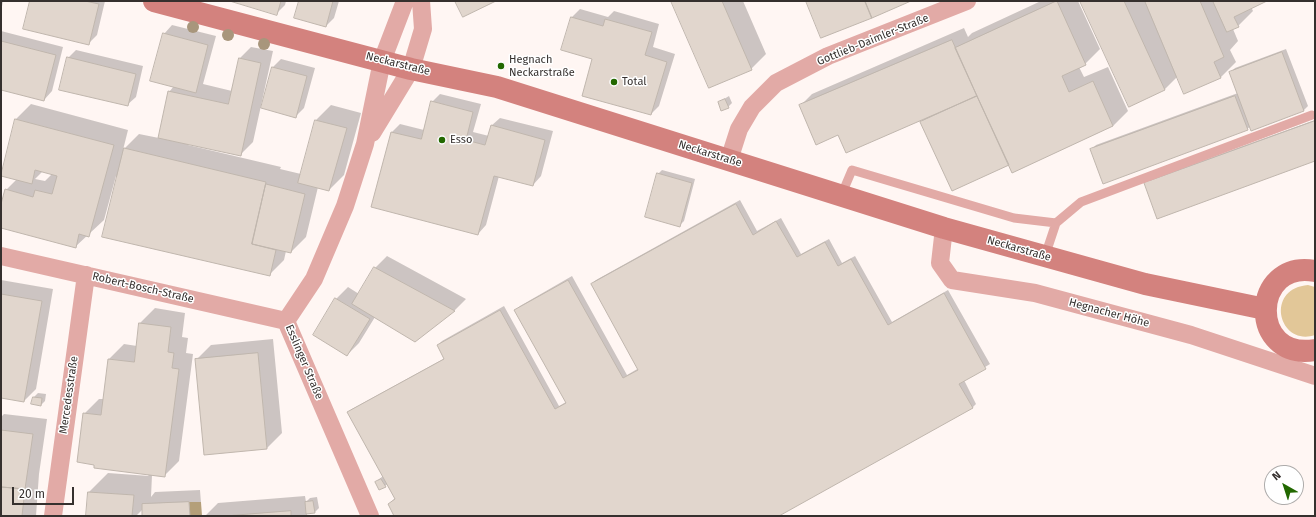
<!DOCTYPE html>
<meta charset="utf-8">
<style>
body{margin:0}
#map{position:relative;width:1316px;height:517px;overflow:hidden;background:#fff6f3;font-family:"Fira Sans",sans-serif}
canvas{display:block}
.frame{position:absolute;inset:0;border:2px solid #35302e;pointer-events:none}
.north{position:absolute;left:1264px;top:465px;width:40px;height:40px;box-sizing:border-box;background:#fff;border:1px solid #aeacab;border-radius:50%;rotate:321deg;font-size:11px;font-weight:700;line-height:16px;text-align:center;color:#35302e}
.north::after{content:'';display:block;margin:auto;width:14px;height:18px;background:#226800;clip-path:polygon(50% 0,100% 100%,50% 72%,0 100%)}
.scale{position:absolute;left:12px;top:487px;width:62px;height:18px;box-sizing:border-box;border:2px solid #35302e;border-top:0;padding-left:5px;font-size:12px;line-height:14px;white-space:nowrap;color:#35302e;-webkit-text-stroke:3px #fff;paint-order:stroke}
</style>
<div id="map">
<canvas width="1316" height="517"></canvas>
<div class="frame"></div>
<div class="north">N</div>
<div class="scale">20 m</div>
</div>
<script>
const g = document.querySelector('canvas').getContext('2d');
g.lineJoin = 'round';
function paint(path, color) { g.fillStyle = color; g.fill(path, 'evenodd'); }
function stroke(path, color, width, dash) { g.strokeStyle = color; g.lineWidth = width; g.lineCap = dash ? 'butt' : 'round'; g.setLineDash(dash || []); g.stroke(path); }
function drawText(font, color, halo, rows, align = 'center') {
  g.font = font + ' "Fira Sans",sans-serif'; g.lineWidth = 3; g.setLineDash([]); g.textBaseline = 'middle'; g.strokeStyle = halo; g.fillStyle = color; for (const [text, x, y, turn = 0] of rows) {
    g.save(); g.translate(x, y); g.rotate((+turn || 0) * Math.PI / 180); g.textAlign = isNaN(turn) ? turn : align; if (halo) g.strokeText(text, 0, 0); g.fillText(text, 0, 0); g.restore();
  }
}
paint(new Path2D(`
 M1308 285 1315 287V335C1279 347 1264 289 1308 285Z
 M189 502H201L202 516H190Z`), '#e2c798');
paint(new Path2D(`
 M1 1H3L1 12Z
 M31 1H105L97 35 88 44Z
 M234 1H286L285 5 277 13Z
 M300 1H339L334 18 326 26Z
 M672 1H743L766 54 751 69Z
 M1041 1H1078L1100 49 1085 64 1079 67 1084 77 1108 67 1128 111 1113 126 1013 172 1009 164 921 122 926 117 839 134 800 106 812 94 964 28 968 37 972 33Z
 M1081 1H1265L1251 7 1253 11 1238 26 1233 29 1238 41 1230 50 1236 62 1221 77 1185 93 1178 76 1165 89 1130 106Z
 M580 9 608 17 614 11 659 24 653 47 675 54 659 106 651 114 593 58 571 18Z
 M172 25 216 36 203 84 232 91 239 59 251 47 273 51 253 142 241 154 188 143V145L281 167 280 169 301 174 316 120 331 105 361 113 344 175 329 190 318 187 306 237 291 252 286 251 284 260 269 275 116 176 104 220 75 247 1 227V208L6 190 17 179 16 119 31 104 128 130 123 150 139 134 159 138 169 92 174 86 164 34ZM43 171 52 174 45 181 35 179Z
 M1 31 63 47 52 91 44 100 1 89Z
 M1286 49 1308 106 1304 110 1252 129 1251 126 1247 129 1092 149 1096 145 1238 93 1231 72 1235 68Z
 M76 50 143 66 136 97 127 105 68 58Z
 M281 59 315 68 304 108 295 117 273 67Z
 M440 94 481 104 473 132 489 136 491 126 500 118 553 131 541 176 533 185 499 176 486 225 478 234 372 206 392 132 400 124 424 130 432 102Z
 M729 96 732 103 728 107 719 102Z
 M1315 120V160L1157 218 1149 180Z
 M662 170 695 179 684 221 680 225 658 174Z
 M740 200 757 231 781 218 801 254 829 239 842 263 855 256 892 322 948 290 990 364 964 380 976 404 972 408 777 516H395L389 504 395 498 388 484 380 489 376 482 383 476 348 413 352 409 445 358 438 345 442 341 504 306 559 406 566 402 516 310 520 306 572 276 627 375 639 368 592 284 596 280Z
 M387 256 466 299 455 310 415 341 375 317 359 343 347 355 336 299 348 287 359 294 375 268Z
 M1 280 53 289 36 389 24 401 1 397Z
 M155 308 185 313 182 337 188 338 186 353 193 354 179 461 164 476 152 475 151 497 155 492 200 490 202 516H143V509L136 516H87L89 492 108 473 149 476 84 414 99 399H104L109 359 124 344 137 346 140 323Z
 M273 339 282 433 267 448 196 360 211 345Z
 M38 393 46 394 45 401 41 405 33 403 34 397Z
 M4 414 47 419 39 474 36 516H1V417Z
 M305 496 306 502 310 498 317 497 319 508 315 512 307 513V516H205L218 503Z`), '#0003');
const building = new Path2D(`
 M30 1H85L99 4 89 45 23 29Z
 M230 1H281L277 15Z
 M299 1H333L326 27 294 18Z
 M455 1H496L463 17Z
 M671 1H722L752 70 709 88Z
 M806 1H865L872 18 821 38Z
 M865 1H911L872 18Z
 M1057 1 1086 65 1062 76 1069 92 1093 81 1113 126 1012 173 955 48Z
 M1080 1H1124L1165 90 1129 107Z
 M1145 1H1200L1224 57 1214 62 1221 78 1184 94Z
 M1213 1H1267L1234 17 1239 27 1227 32Z
 M571 17 603 26 605 19 652 32 645 55 667 62 651 115 582 96 592 59 561 50Z
 M163 33 208 45 196 93 150 81Z
 M952 40 977 96 846 153 838 135 816 145 799 105Z
 M1 41 56 55 44 101 1 90Z
 M1282 52 1304 111 1251 131 1229 72Z
 M67 57 136 74 128 106 59 90Z
 M239 58 261 63 241 156 158 138 168 91 228 104Z
 M272 67 307 76 296 118 261 108Z
 M977 96 1009 165 952 191 920 122Z
 M1235 96 1248 130 1103 184 1090 149Z
 M725 99 729 108 721 111 718 102Z
 M431 101 473 112 466 140 485 145 491 125 545 140 533 186 494 176 478 235 371 207 391 132 421 139Z
 M15 119 114 145 89 237 79 234 76 248 1 228V204L5 189 33 197 35 190 52 194 57 176 35 170 32 184 1 176Z
 M315 120 347 128 329 191 298 183Z
 M1315 121V161L1157 219 1144 183Z
 M124 148 266 182 252 244 276 250 270 276 102 237Z
 M657 173 692 183 680 227 645 217Z
 M266 184 305 194 291 253 252 244Z
 M736 204 753 235 776 221 797 257 825 242 838 266 851 259 888 325 944 293 986 369 959 384 973 408 779 516H394L388 504 395 499 347 412 444 359 437 345 500 310 555 409 566 403 514 310 568 280 623 378 638 370 591 284Z
 M374 267 455 311 415 342 352 304Z
 M1 294 42 301 24 402 1 398Z
 M335 298 370 319 347 356 313 335Z
 M139 323 171 327 168 352 174 353 172 368 179 369 165 477 94 468V465L77 462 83 413 101 415 108 359 134 362Z
 M258 353 267 449 204 455 195 359Z
 M33 397 42 398 41 406 31 404Z
 M1 430 33 434 25 489 1 487Z
 M381 479 386 487 379 490 375 482Z
 M1 487 25 489 22 516H1Z
 M88 492 134 495 132 516H86Z
 M313 501 315 513 306 514 305 502Z
 M189 502 190 516H142V504Z
 M291 511V516H225Z`);
paint(building, '#e1d6cd');
stroke(building, '#c0b6ad', 1);
stroke(new Path2D(`
 M841 196 852 170 1014 218 1056 223
 M1045 256 1056 223 1081 202 1312 115`), '#e2aaa6', 9);
stroke(new Path2D(`
 M372 133 411 69 423 29 421 1
 M729 160 739 129 752 107 776 83 828 56 967 1
 M944 228 940 263 952 280 1035 293 1191 335 1315 376
 M1 256 286 321
 M286 321 314 279 345 206 365 144 382 61 405 1
 M286 321 370 516
 M53 516 86 275`), '#e2aaa6', 18);
stroke(new Path2D(`
 M154 1 411 69 497 87 944 228 1145 284 1265 309
 M1315 271C1251 259 1248 361 1315 350`), '#d3827e', 22);
g.fillStyle = '#a8967c';
for (const [x, y] of [
 [193,27],
 [228,35],
 [264,44]
]) { g.beginPath(); g.arc(x, y, 6, 0, 2 * Math.PI); g.fill(); }
for (const [x, y, r, color] of [
 [501,66,4,"#226800"],
 [614,82,4,"#226800"],
 [442,140,4,"#226800"]
]) { const dot = new Path2D(); dot.arc(x, y, r, 0, 2 * Math.PI); g.fillStyle = color; g.fill(dot); stroke(dot, '#fff', 1.5); }
drawText('11px', '#35302e', '#fff', [
 ["Gottlieb-Daimler-Straße",873,40,-22],
 ["Neckarstraße",398,64,14],
 ["Neckarstraße",710,154,17],
 ["Neckarstraße",1019,249,16],
 ["Robert-Bosch-Straße",143,288,13],
 ["Hegnacher Höhe",1109,313,15],
 ["Esslinger Straße",304,362,67],
 ["Mercedesstraße",69,395,-82]
]);
drawText('11px', '#35302e', '#fff', [
 ["Hegnach",509,60],
 ["Neckarstraße",509,73],
 ["Total",622,82],
 ["Esso",450,140]
], 'left');
</script>
